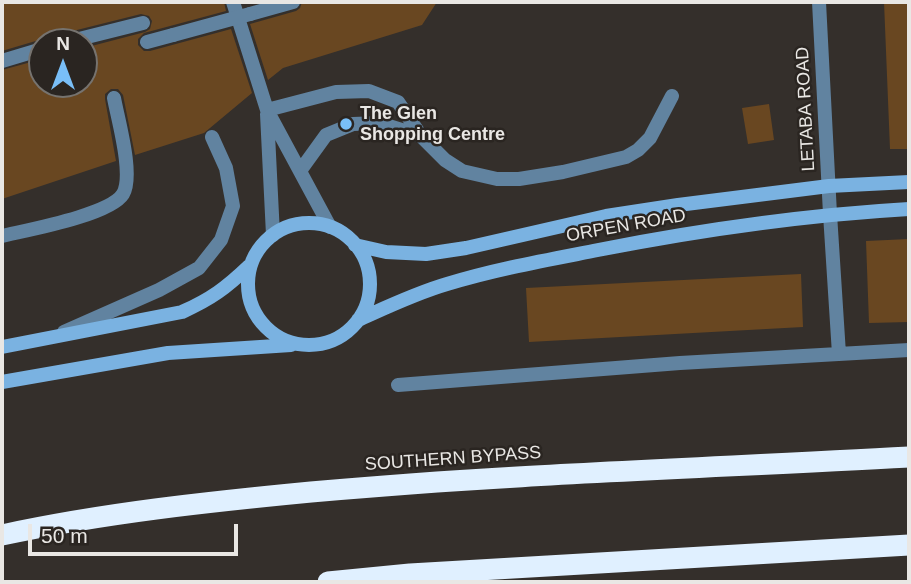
<!DOCTYPE html>
<style>
body{margin:0}
#map{position:relative;width:911px;height:584px;overflow:hidden;background:#342f2b;font-family:Helvetica,sans-serif}
canvas{display:block}
.frame{position:absolute;inset:0;border:4px solid #e9e7e4;pointer-events:none}
.north{position:absolute;left:28px;top:28px;width:70px;height:70px;box-sizing:border-box;background:#2a2521;border:2px solid #76736f;border-radius:50%;rotate:0deg;font-size:19px;font-weight:700;line-height:28px;text-align:center;color:#e9e7e4}
.north::after{content:'';display:block;margin:auto;width:24px;height:32px;background:#79bff8;clip-path:polygon(50% 0,100% 100%,50% 72%,0 100%)}
.scale{position:absolute;left:28px;top:524px;width:210px;height:32px;box-sizing:border-box;border:4px solid #e9e7e4;border-top:0;padding-left:9px;font-size:21px;line-height:24px;white-space:nowrap;color:#e9e7e4;-webkit-text-stroke:5px #2a2521;paint-order:stroke}
</style>
<div id="map">
<canvas width="911" height="584"></canvas>
<div class="frame"></div>
<div class="north">N</div>
<div class="scale">50 m</div>
</div>
<script>
const g = document.querySelector('canvas').getContext('2d');
g.lineJoin = 'round';
function paint(path, color) { g.fillStyle = color; g.fill(path, 'evenodd'); }
function stroke(path, color, width, dash) { g.strokeStyle = color; g.lineWidth = width; g.lineCap = dash ? 'butt' : 'round'; g.setLineDash(dash || []); g.stroke(path); }
function drawText(font, color, halo, rows, align = 'center') {
  g.font = font + ' Helvetica,sans-serif'; g.lineWidth = 5; g.setLineDash([]); g.textBaseline = 'middle'; g.strokeStyle = halo; g.fillStyle = color; for (const [text, x, y, turn = 0] of rows) {
    g.save(); g.translate(x, y); g.rotate((+turn || 0) * Math.PI / 180); g.textAlign = isNaN(turn) ? turn : align; if (halo) g.strokeText(text, 0, 0); g.fillText(text, 0, 0); g.restore();
  }
}
paint(new Path2D(`
 M2 2H224L226 11 144 33 138 39V45L144 51H150L231 29 252 93 204 133 135 155 123 95 118 89H111L105 94V99L116 161 2 199V70L42 59V84H84V48L145 32 150 29 152 21 149 16 141 14 65 33 60 36 58 42 39 40 2 51Z
 M302 2H437L422 25 283 68 268 80 250 24 296 11 300 8Z
 M884 2H909V149H890Z
 M769 104 774 140 748 144 742 108Z
 M909 239V322L869 323 866 241Z
 M801 274 803 327 529 342 526 288Z`), '#694721');
stroke(new Path2D(`
 M233 2 267 110 330 227
 M250 14 293 2
 M67 42 143 23
 M147 42 173 35
 M2 61 42 49
 M267 110 336 92 369 91 398 102 421 136 445 160 462 171 497 179H519L563 172 626 157 638 150 650 138 672 96
 M267 114 273 235
 M300 171 326 135 353 124 379 123 421 136
 M830 214 839 354
 M2 236C27 230 110 215 123 194 134 175 118 120 114 98
 M64 332 159 290 199 268 221 240 233 206 226 168 212 137
 M398 385 680 363 909 350`), '#6183a0', 14);
stroke(new Path2D(`
 M819 2 830 214`), '#6183a0', 14);
stroke(new Path2D(`
 M248 284a61 61 0 1 1 122 0a61 61 0 1 1-122 0Z
 M355 245 386 252 426 254 466 248 606 216 678 205 829 186 909 182
 M358 320C387 307 416 293 447 284 496 269 547 260 598 250 700 230 805 215 909 209
 M2 347 182 312C211 299 226 288 249 266
 M2 382 168 353 291 345`), '#7ab2e1', 14);
stroke(new Path2D(`
 M2 535C104 513 207 502 311 492 510 474 710 468 909 457
 M328 582 410 574 909 545`), '#e0f0ff', 21);
stroke(new Path2D(`
 M173 35 250 14`), '#6183a0', 14);
for (const [x, y, r, color] of [
 [346,124,7,"#79bff8"]
]) { const dot = new Path2D(); dot.arc(x, y, r, 0, 2 * Math.PI); g.fillStyle = color; g.fill(dot); stroke(dot, '#2a2521', 2.5); }
drawText('18px', '#e9e7e4', '#2a2521', [
 ["LETABA ROAD",806,109,-93],
 ["ORPEN ROAD",626,226,-10],
 ["SOUTHERN BYPASS",453,459,-4]
]);
drawText('bold 18px', '#e9e7e4', '#2a2521', [
 ["The Glen",360,114],
 ["Shopping Centre",360,135]
], 'left');
</script>
